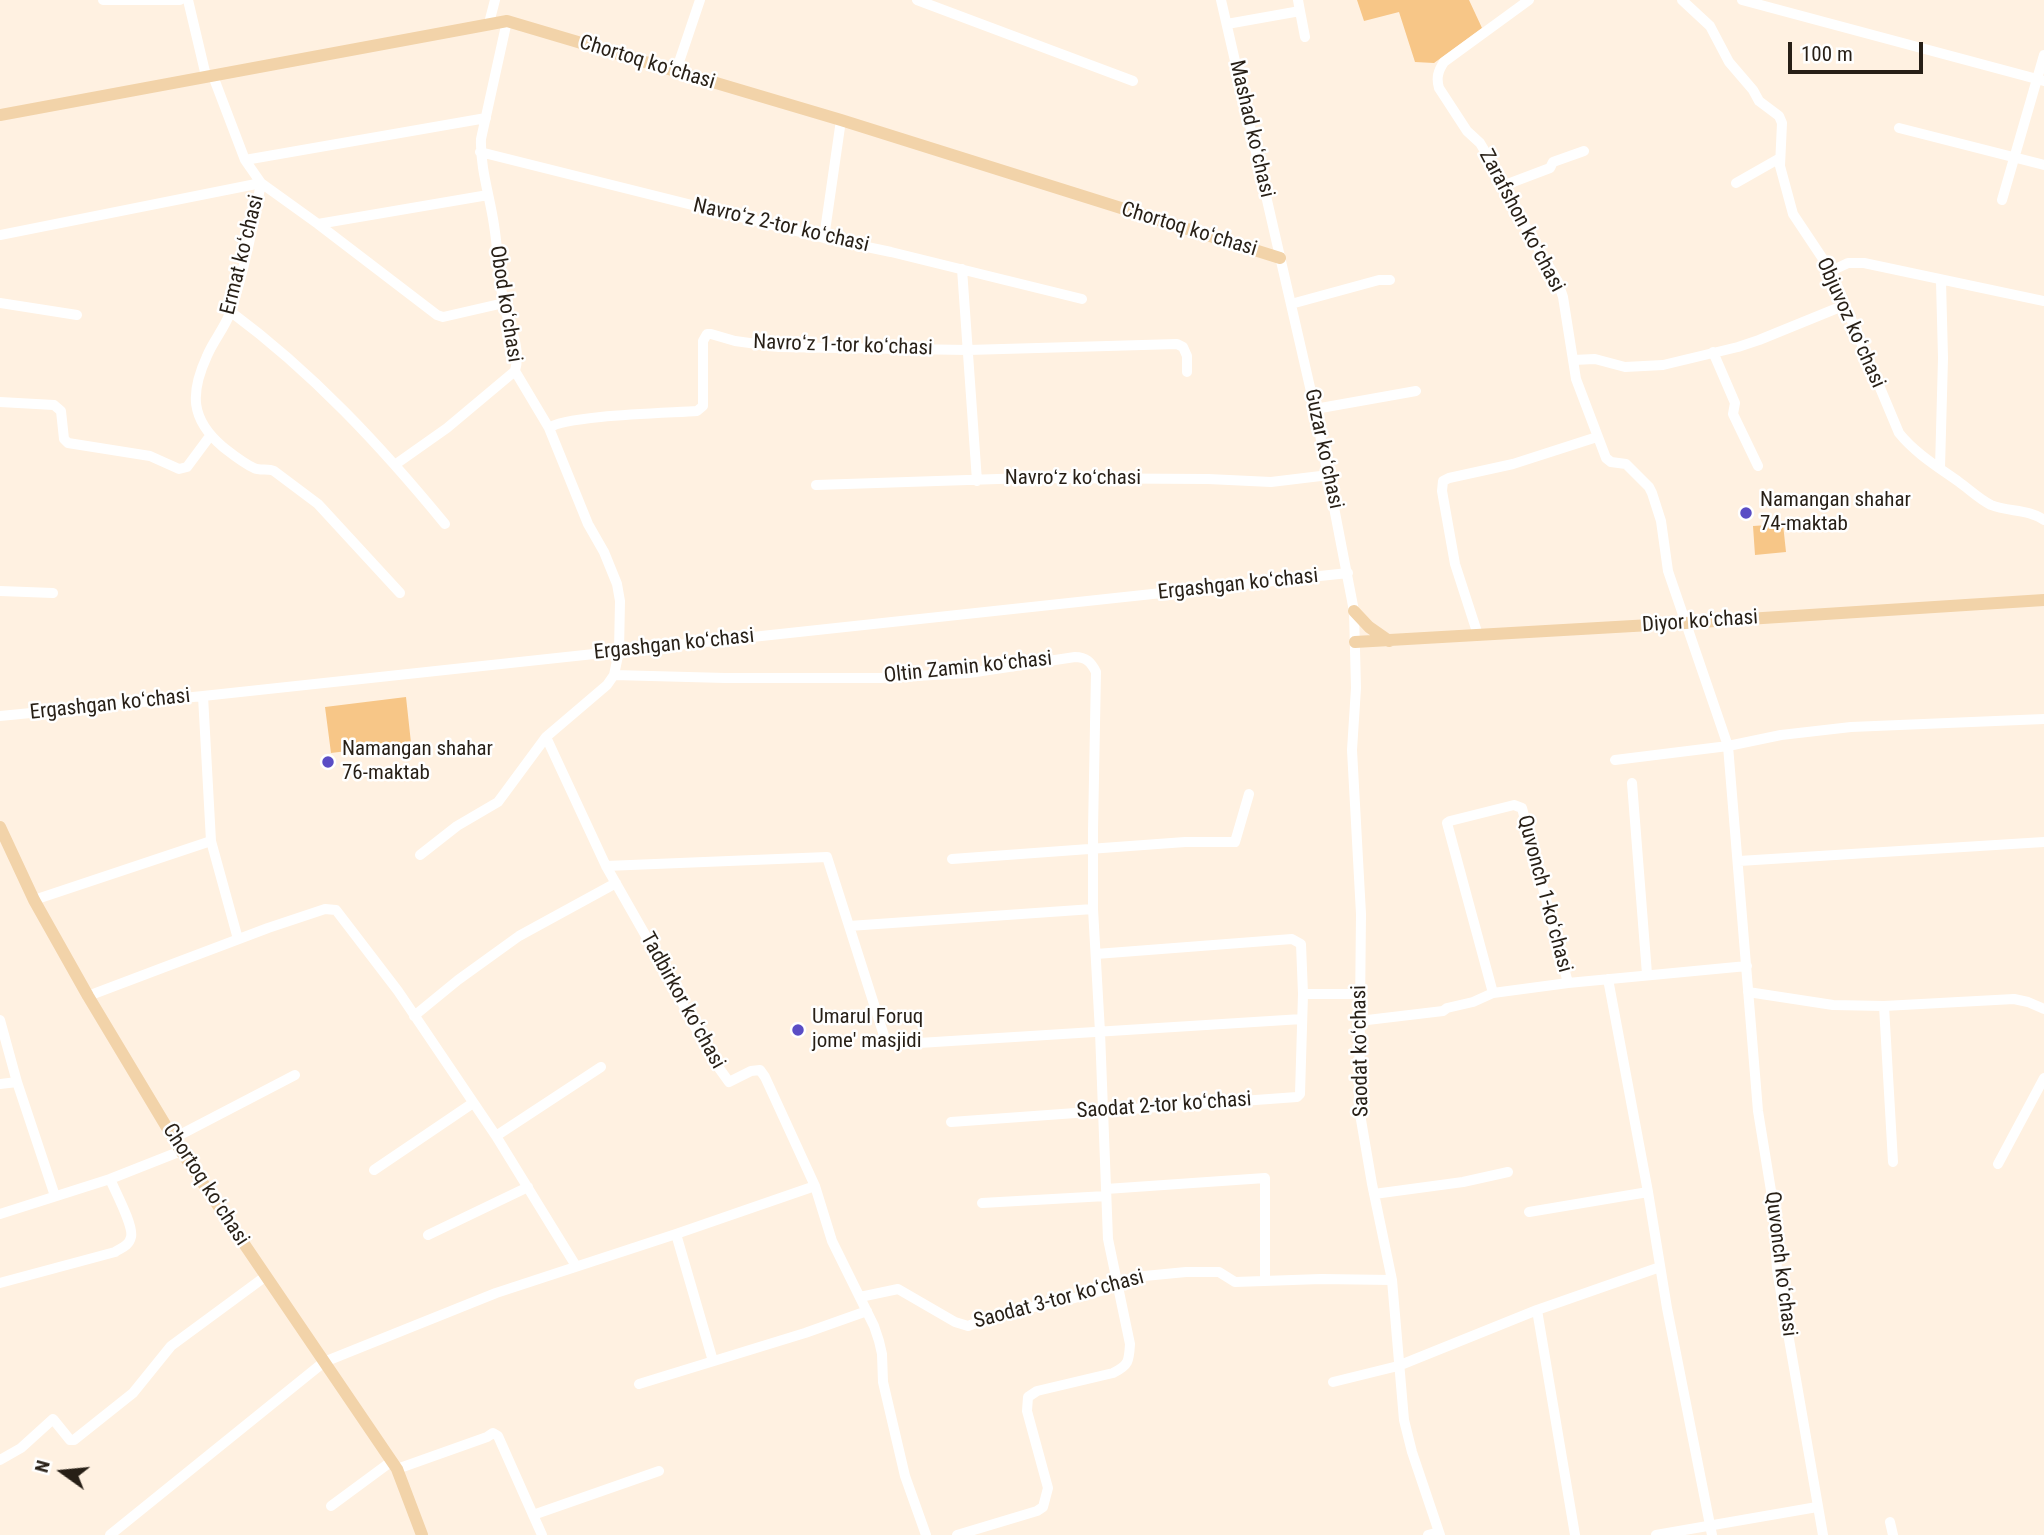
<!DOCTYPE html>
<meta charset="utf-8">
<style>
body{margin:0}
#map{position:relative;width:2044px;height:1535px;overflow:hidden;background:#fff1e1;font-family:"Roboto Condensed",sans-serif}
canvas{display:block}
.north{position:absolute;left:28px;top:1437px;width:70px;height:70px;-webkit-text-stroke:5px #fff;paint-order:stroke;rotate:285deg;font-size:19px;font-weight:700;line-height:28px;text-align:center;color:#271f16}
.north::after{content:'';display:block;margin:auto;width:24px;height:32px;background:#271f16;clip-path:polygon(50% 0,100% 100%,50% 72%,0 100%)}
.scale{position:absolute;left:1788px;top:42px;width:135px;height:32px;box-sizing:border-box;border:4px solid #271f16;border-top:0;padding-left:9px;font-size:21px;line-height:24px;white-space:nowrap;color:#271f16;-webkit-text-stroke:5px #fff;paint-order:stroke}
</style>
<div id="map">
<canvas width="2044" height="1535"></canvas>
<div class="north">N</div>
<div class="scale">100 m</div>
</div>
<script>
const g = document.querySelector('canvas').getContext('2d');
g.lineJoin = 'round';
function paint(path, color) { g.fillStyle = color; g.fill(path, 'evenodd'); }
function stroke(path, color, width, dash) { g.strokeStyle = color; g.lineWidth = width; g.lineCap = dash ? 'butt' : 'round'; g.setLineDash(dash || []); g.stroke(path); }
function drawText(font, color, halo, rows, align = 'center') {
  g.font = font + ' "Roboto Condensed",sans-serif'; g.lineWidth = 5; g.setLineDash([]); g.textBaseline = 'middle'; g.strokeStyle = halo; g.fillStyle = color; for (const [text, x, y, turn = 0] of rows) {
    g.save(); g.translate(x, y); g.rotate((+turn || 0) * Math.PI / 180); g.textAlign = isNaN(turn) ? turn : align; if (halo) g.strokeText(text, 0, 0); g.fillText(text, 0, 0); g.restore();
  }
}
paint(new Path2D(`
 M1357 0H1469L1482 28 1434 63 1415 62 1399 12 1364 21Z
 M1783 524 1786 552 1755 555 1753 526Z
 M406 697 411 743 331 753 325 707Z`), '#f7c687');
stroke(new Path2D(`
 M103 0H180
 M188 0 206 76
 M917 0 1133 81
 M1221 0 1315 409 1354 611 1356 688 1352 750 1361 914 1359 1108 1372 1184 1392 1280 1404 1420 1412 1452 1440 1535
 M1529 0 1444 62C1438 71 1436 78 1439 88L1467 131 1480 143 1505 185 1526 227 1558 282 1563 297 1576 379 1606 458 1611 462 1626 464 1649 487 1652 493 1661 521 1668 571 1728 746 1758 1111 1773 1203 1777 1270 1823 1535
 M1682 0 1710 26 1729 62 1753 90 1759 101 1779 116 1782 123 1780 166 1793 214 1831 271 1899 433C1915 453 1938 467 1959 482 1969 489 1979 499 1991 505 2008 512 2029 509 2044 520
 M1742 0 2044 81
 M1300 11 1305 37
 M507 21 481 139C480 168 490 197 494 225 498 250 499 276 503 301 508 325 522 346 515 371L549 428 588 524 604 552 617 584 620 601 619 651 614 675 607 685 546 737 606 866 655 952 711 1057 729 1082 751 1071 760 1070 765 1077 815 1186 832 1241 874 1326 879 1341 882 1354 883 1382 905 1476 926 1535
 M489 23 495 0
 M1227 24 1300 11 1298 0
 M676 71 700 0
 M213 76 245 160 261 183C253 225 244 273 230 313 224 329 213 341 207 356 190 393 190 419 223 447 232 454 243 463 254 468 260 471 268 468 274 471L318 504 400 593
 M1899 128 2044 165
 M480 152 824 238 891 252 1082 299
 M245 160 486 118
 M1736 183 1780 158
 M1505 185 1550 168 1553 162 1584 151
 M2002 200 2044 55
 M318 224 488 195
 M0 235 261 183 318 224 437 315 443 317 504 303
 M824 238 841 120
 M962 269 977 481
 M1831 271 1848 263H1864L2044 301
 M0 303 77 315
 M1291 304 1379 280H1390
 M231 312C312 372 381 446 445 524
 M1713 352 1735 403 1733 414 1758 466
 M1573 360 1595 359 1625 367 1663 365 1738 347 1759 340 1845 305
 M0 402 54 405 61 411 64 439 68 443 150 456 179 469 187 467 210 436
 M1315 409 1416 391
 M549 428C565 415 671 413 697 411L703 406V341L707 334H711L735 341 779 347 968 350 1177 344 1183 347 1187 356V372
 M396 464 447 428 515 371
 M1940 468 1943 358 1941 281
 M816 485 1028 478 1208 479 1271 482 1329 475
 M0 591 53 593
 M1478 635 1455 564 1442 491 1443 481 1449 478 1513 464 1597 437
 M614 675 725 678H880L969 673 1075 657C1086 657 1091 662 1096 672L1093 830V909L1100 1032 1108 1239 1130 1344C1129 1361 1129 1365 1113 1373L1037 1391 1028 1397 1027 1411 1048 1488 1043 1507 1037 1511 957 1535
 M203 696 211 841 238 939
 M0 716 203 696 1348 573
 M1615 760 1728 746 1781 735 1851 727 2044 719
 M1632 783 1647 974
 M420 855 457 826 498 802 546 737
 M952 859 1185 842H1235L1249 794
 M1739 861 2044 842
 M606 866 827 857 887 1045 1302 1019
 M34 900 211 841
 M849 926 1093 909
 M1608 979 1648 1192 1667 1308 1712 1535
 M1748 992 1833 1005 1884 1006 2014 999 2028 1002 2044 1009
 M1493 993 1447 823 1450 821 1514 805 1522 808 1568 983
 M1303 994H1360
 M88 996 268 928 325 909 336 910 398 991 496 1136 576 1266
 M1884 1006 1893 1162
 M414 1016 458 980 519 936 616 883
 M0 1020 17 1082 55 1196
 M1359 1021 1443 1011 1447 1008 1473 1002 1493 993 1568 983 1747 966
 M0 1084 17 1082
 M951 1122 1297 1097 1300 1094 1303 994 1301 944 1292 939 1096 954
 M496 1136 601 1067
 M174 1138 295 1075
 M1998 1164 2044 1078
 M374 1170 473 1103
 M1106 1189 1265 1178V1281
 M1374 1194 1463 1182 1508 1172
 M982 1203 1106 1196
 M1529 1212 1648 1192
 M0 1214 110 1179 181 1151
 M676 1234 713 1361
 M428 1235 528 1187
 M0 1283 115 1252C121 1248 129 1246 131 1237 134 1226 115 1191 110 1179
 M860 1297 898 1289 955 1322 968 1326 1000 1314 1071 1299 1112 1288 1134 1277 1186 1272H1219L1235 1282 1321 1279 1392 1280
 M1537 1310 1575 1535
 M1333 1382 1398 1366 1537 1310 1660 1267
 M639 1384 805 1333 867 1311
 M0 1460 21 1448 53 1419 70 1440H74L133 1393 171 1346 266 1276
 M397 1469 487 1437 493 1433 498 1436 542 1535
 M331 1506 392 1461
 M533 1515 659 1471
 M1890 1522 1893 1535
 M110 1535 324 1362 496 1293 676 1234 815 1186
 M1428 1535 1439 1532
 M1656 1535 1817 1507`), '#fff', 10);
stroke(new Path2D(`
 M0 115 507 21 841 120 1280 258
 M1354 611 1369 627 1389 641
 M1355 642 1685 623 2044 600
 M0 827 34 900 88 996 181 1151 397 1469 422 1535`), '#f2d3a9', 12);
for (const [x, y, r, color] of [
 [1746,513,7,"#5a4dc5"],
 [328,762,7,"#5a4dc5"],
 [798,1030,7,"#5a4dc5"]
]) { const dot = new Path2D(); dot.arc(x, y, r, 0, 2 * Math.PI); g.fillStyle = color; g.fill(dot); stroke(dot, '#fff', 2.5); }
drawText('21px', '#271f16', '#fff', [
 ["Chortoq koʻchasi",647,63,17],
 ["Mashad koʻchasi",1251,129,77],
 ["Zarafshon koʻchasi",1521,221,62],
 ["Navroʻz 2-tor koʻchasi",781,226,13],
 ["Chortoq koʻchasi",1189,230,17],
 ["Ermat koʻchasi",243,255,-76],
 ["Obod koʻchasi",505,304,81],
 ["Objuvoz koʻchasi",1850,323,66],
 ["Navroʻz 1-tor koʻchasi",843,346,2],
 ["Guzar koʻchasi",1323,449,78],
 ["Navroʻz koʻchasi",1073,479],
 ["Ergashgan koʻchasi",1238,585,-6],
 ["Diyor koʻchasi",1700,622,-4],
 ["Ergashgan koʻchasi",674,645,-6],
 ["Oltin Zamin koʻchasi",968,668,-6],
 ["Ergashgan koʻchasi",110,705,-6],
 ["Quvonch 1-koʻchasi",1544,894,75],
 ["Tadbirkor koʻchasi",682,1001,61],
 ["Saodat koʻchasi",1361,1051,-91],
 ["Saodat 2-tor koʻchasi",1164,1106,-4],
 ["Chortoq koʻchasi",205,1185,57],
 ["Quvonch koʻchasi",1780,1264,83],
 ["Saodat 3-tor koʻchasi",1059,1300,-15]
]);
drawText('21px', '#271f16', '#fff', [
 ["Namangan shahar",1760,501],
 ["74-maktab",1760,525],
 ["Namangan shahar",342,750],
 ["76-maktab",342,774],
 ["Umarul Foruq",812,1018],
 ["jome' masjidi",812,1042]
], 'left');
</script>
